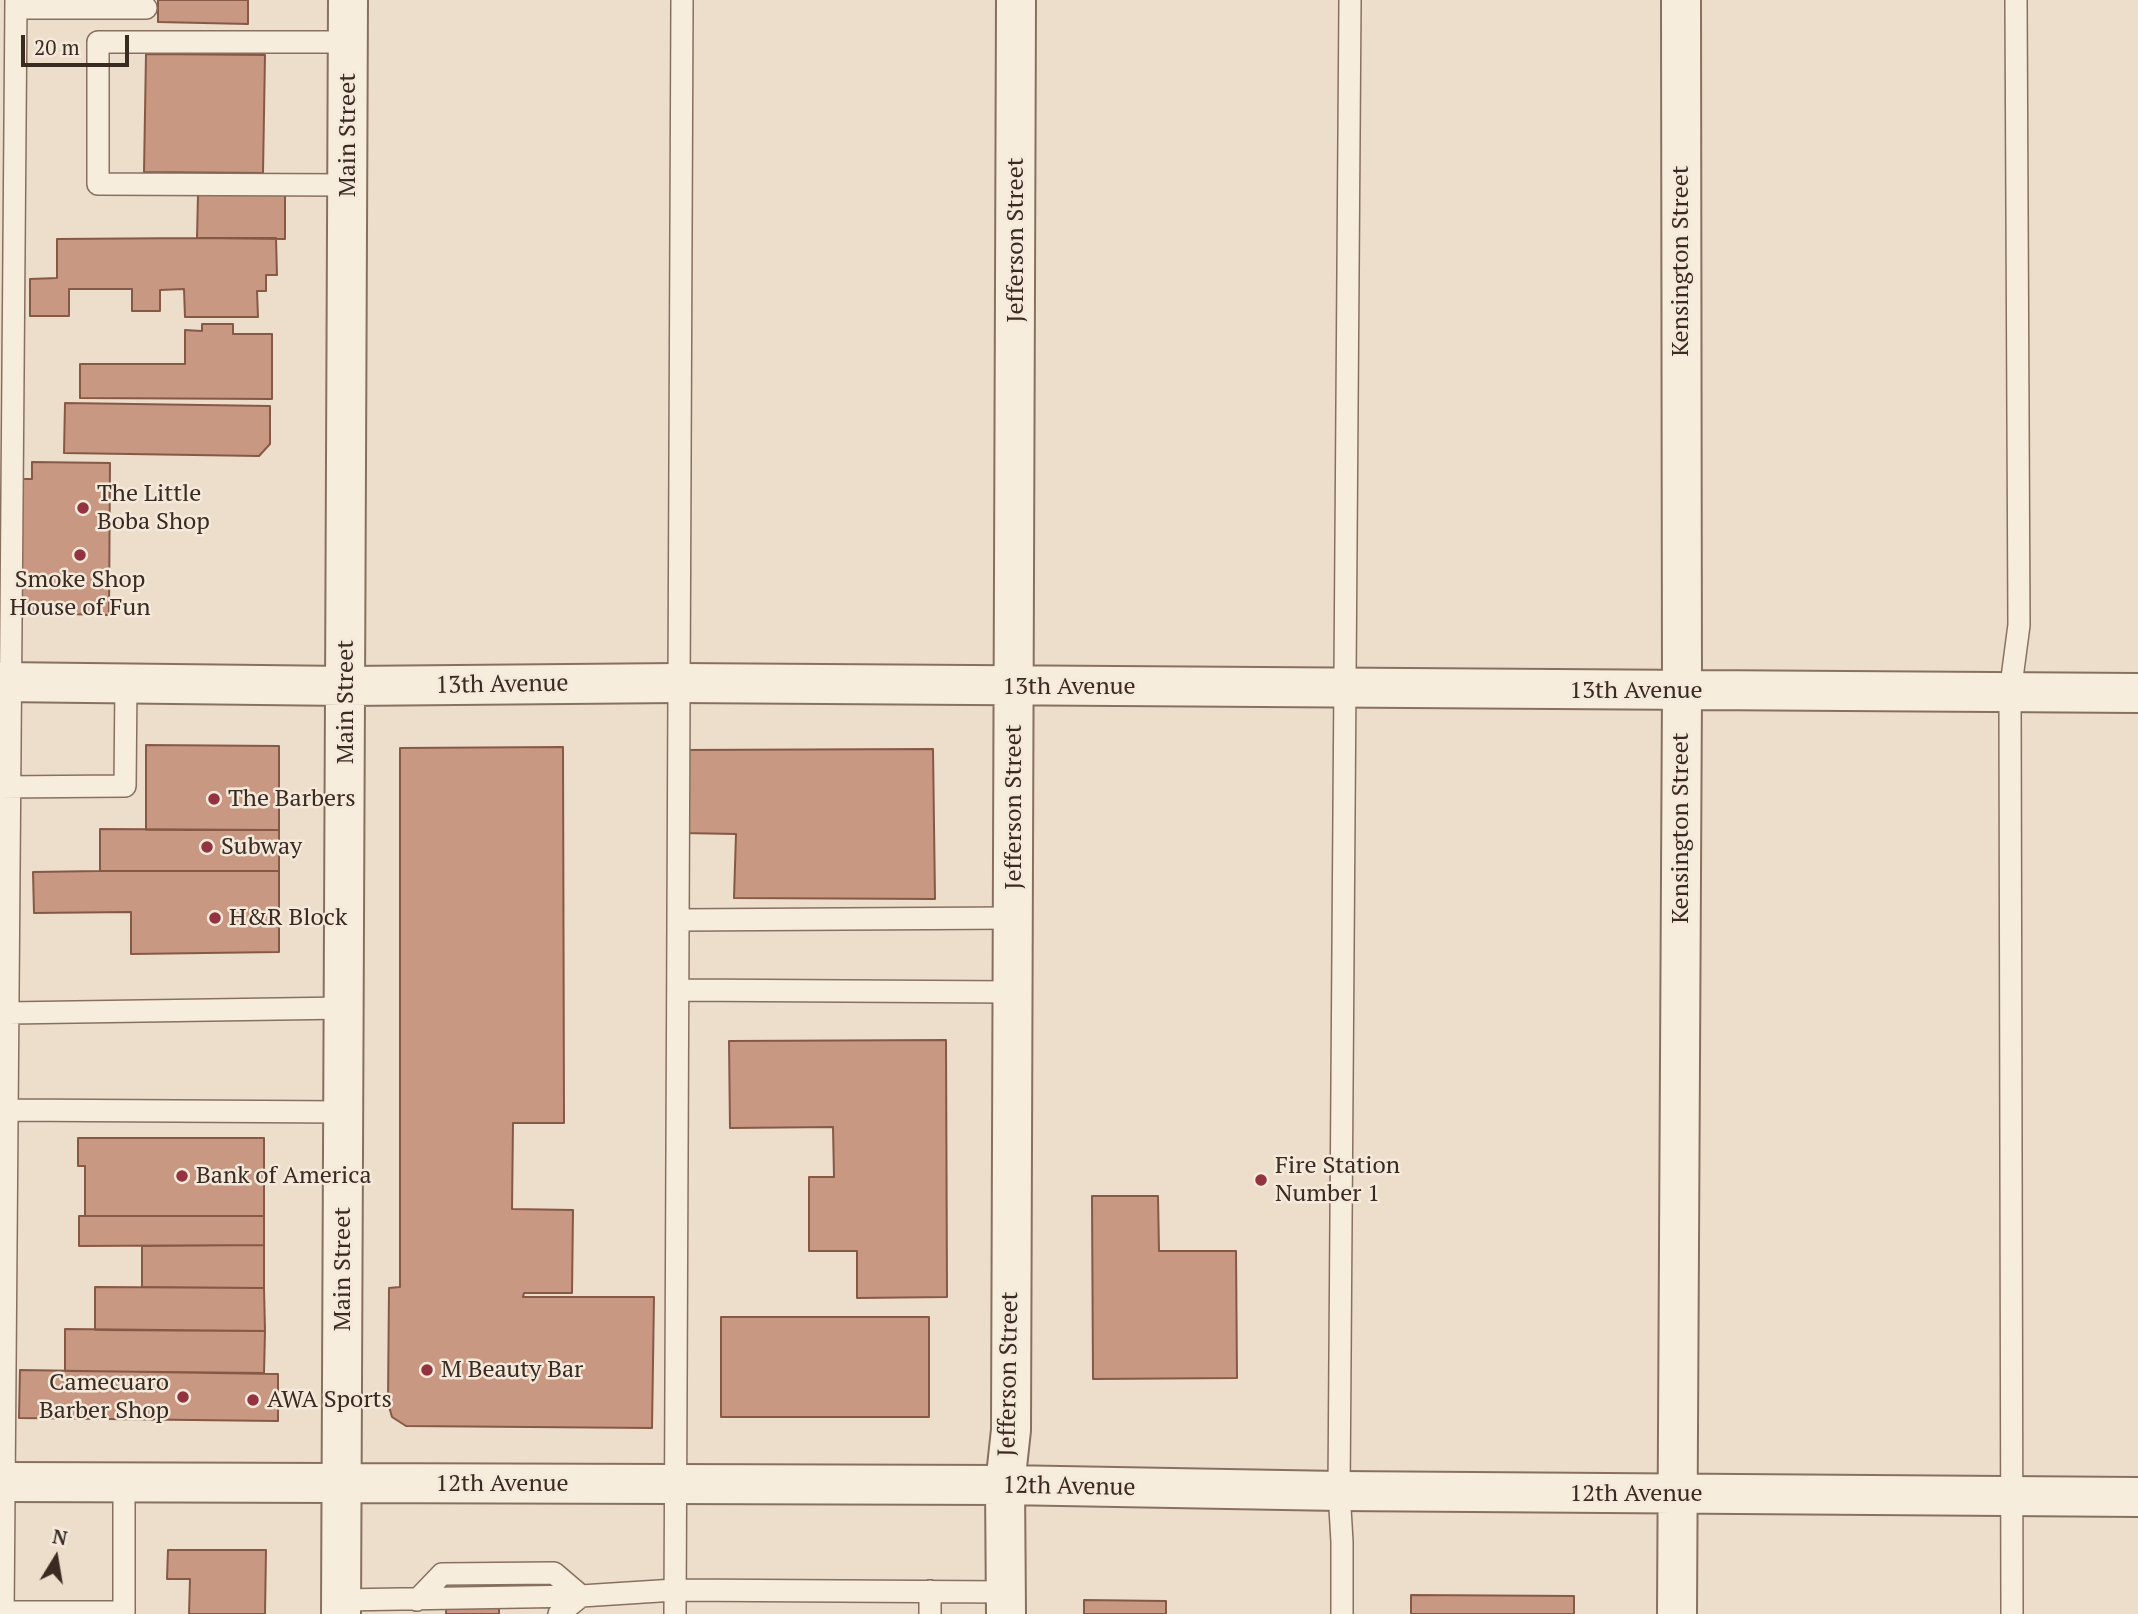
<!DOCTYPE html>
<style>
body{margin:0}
#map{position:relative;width:2138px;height:1614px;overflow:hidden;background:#ecdeca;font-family:"PT Serif",serif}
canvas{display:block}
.north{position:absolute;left:21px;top:1523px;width:70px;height:70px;-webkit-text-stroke:5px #f4e9da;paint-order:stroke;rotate:11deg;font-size:19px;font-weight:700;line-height:28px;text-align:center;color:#3a2b22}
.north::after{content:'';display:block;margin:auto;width:24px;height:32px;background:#3a2b22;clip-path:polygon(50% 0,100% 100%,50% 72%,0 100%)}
.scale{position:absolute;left:21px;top:35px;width:108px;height:32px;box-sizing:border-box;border:4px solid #3a2b22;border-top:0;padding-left:9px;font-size:21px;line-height:24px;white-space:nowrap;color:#3a2b22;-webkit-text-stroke:5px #f4e9da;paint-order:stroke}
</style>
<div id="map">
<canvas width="2138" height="1614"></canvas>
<div class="north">N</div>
<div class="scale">20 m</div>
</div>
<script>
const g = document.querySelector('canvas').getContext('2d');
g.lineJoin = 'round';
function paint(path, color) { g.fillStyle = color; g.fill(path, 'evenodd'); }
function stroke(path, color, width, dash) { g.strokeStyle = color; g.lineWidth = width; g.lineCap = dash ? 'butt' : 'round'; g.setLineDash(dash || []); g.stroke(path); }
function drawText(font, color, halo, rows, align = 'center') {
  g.font = font + ' "PT Serif",serif'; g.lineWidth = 5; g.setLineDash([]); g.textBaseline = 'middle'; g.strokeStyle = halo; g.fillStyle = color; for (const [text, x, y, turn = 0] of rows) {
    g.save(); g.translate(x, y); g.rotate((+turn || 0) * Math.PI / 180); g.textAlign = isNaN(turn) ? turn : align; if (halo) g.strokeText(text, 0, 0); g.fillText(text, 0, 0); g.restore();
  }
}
const building = new Path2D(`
 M158 0H248V24L158 22Z
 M146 54 265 55 263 173 144 172Z
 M198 195H285V239L197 238Z
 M197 238H276L277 275H266V291H257L258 317H185L184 289 160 290V311H132V289H69V316H30V279L57 278V239Z
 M202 324H233V334H272V399L80 398V364H185V330L202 331Z
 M65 403 270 406V444L259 456 64 453Z
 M32 462 110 463 109 615 19 613 21 479H32Z
 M146 745 279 746V830H146Z
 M563 747 564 1123H513L512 1209 573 1210 572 1293H524L523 1297H654L652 1428 406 1426 392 1417 388 1403 389 1288 400 1287V748Z
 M933 749 935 899 734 898 736 834 683 833 681 750Z
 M100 829 279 830V871H100Z
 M100 871H279V952L131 954V912L34 913 33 872Z
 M946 1040 947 1297 857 1298V1251H809V1177H834L833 1127 730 1128 729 1041Z
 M78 1138H264V1216H85V1166H78Z
 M1092 1196H1158L1159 1251H1236L1237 1378 1093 1379Z
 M79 1216H264V1245L79 1246Z
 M264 1245V1288L142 1287V1246Z
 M95 1287 264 1288 265 1331 95 1330Z
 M721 1317H929V1417H721Z
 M65 1329 265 1331 264 1373 65 1371Z
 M20 1370 278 1374V1421L19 1418Z
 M168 1550H266L265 1614H189L190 1579H167Z
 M447 1578 499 1579V1614H446Z
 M1411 1595 1574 1596V1614H1411Z
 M1084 1600 1166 1601V1614H1084Z`);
paint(building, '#c89883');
stroke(building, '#865947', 2);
const lane = new Path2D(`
 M16 8H146
 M348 185 98 184V42H348
 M0 787 125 786 126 683
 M678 920 1013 918
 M678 990 1013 992
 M8 1013 345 1008
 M7 1110 344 1112
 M930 1591V1614
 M341 1600 581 1596 675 1590 1005 1592
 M417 1600 442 1574 554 1573 581 1596
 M3 1612H124V1483
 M3 1614 16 0
 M559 1614 581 1596
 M675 1614 682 0
 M1342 1614V1542L1339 1491 1350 0
 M2012 1614 2010 693 2019 625 2016 0`);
const street = new Path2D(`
 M0 682 347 686 678 683 2138 693
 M0 1482 1005 1485 1339 1491 2138 1497
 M341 1614 348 0
 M1006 1614 1005 1485 1011 1430 1016 0
 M1677 1614 1682 691 1681 0`);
stroke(lane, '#887060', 24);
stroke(street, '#887060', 42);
stroke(lane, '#f7eddd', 21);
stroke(street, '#f7eddd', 38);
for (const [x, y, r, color] of [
 [83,508,7,"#93333f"],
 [80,555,7,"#93333f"],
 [214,799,7,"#93333f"],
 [207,847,7,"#93333f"],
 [215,918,7,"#93333f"],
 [182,1176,7,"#93333f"],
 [1261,1180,7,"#93333f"],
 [427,1370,7,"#93333f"],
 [183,1397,7,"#93333f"],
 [253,1400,7,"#93333f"]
]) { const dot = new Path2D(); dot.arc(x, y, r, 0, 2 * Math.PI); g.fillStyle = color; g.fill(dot); stroke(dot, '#f4e9da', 2.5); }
drawText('24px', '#3a2b22', '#f4e9da', [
 ["Main Street",348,135,-90],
 ["Jefferson Street",1016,240,-90],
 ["Kensington Street",1681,261,-90],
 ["13th Avenue",502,685,-1],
 ["13th Avenue",1069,687],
 ["13th Avenue",1636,691],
 ["Main Street",346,702,-90],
 ["Jefferson Street",1014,807,-90],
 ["Kensington Street",1681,828,-90],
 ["Main Street",343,1269,-90],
 ["Jefferson Street",1009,1374,-89],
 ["12th Avenue",502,1484],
 ["12th Avenue",1069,1487,1],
 ["12th Avenue",1636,1494]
]);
drawText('24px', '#3a2b22', '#f4e9da', [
 ["The Little",97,494],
 ["Boba Shop",97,522],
 ["Smoke Shop",80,580,"center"],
 ["House of Fun",80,608,"center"],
 ["The Barbers",228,799],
 ["Subway",221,847],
 ["H&R Block",229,918],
 ["Fire Station",1275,1166],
 ["Number 1",1275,1194],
 ["Bank of America",196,1176],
 ["M Beauty Bar",441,1370],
 ["Camecuaro",169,1383,"right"],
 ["Barber Shop",169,1411,"right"],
 ["AWA Sports",267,1400]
], 'left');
</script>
